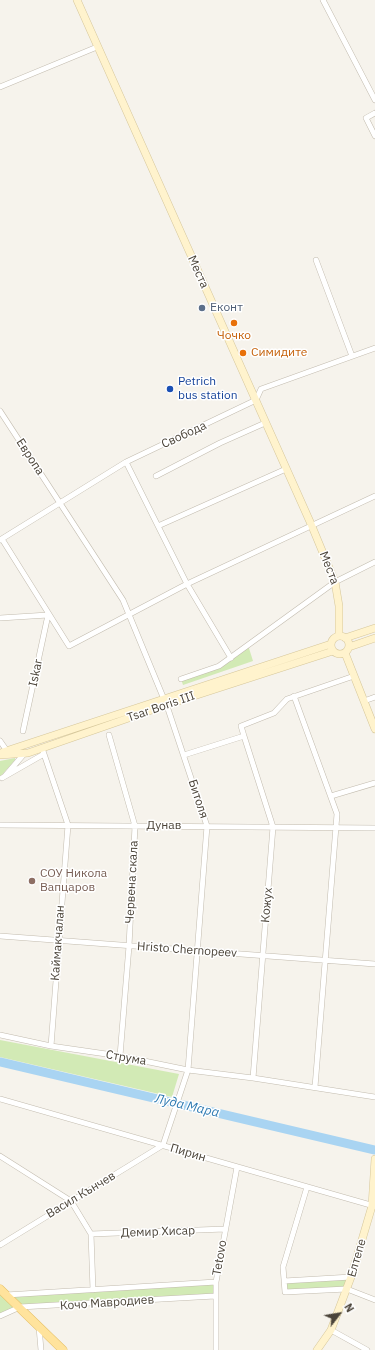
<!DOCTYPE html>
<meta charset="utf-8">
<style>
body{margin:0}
#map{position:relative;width:375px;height:1350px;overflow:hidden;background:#f6f3ec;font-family:"IBM Plex Sans",sans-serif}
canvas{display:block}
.north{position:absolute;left:319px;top:1294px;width:40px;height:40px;-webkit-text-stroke:3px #fff;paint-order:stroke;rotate:59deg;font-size:11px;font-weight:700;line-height:16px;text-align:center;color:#4b4439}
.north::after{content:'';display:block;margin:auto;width:14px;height:18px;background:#4b4439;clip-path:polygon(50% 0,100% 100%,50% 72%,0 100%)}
</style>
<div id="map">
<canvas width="375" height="1350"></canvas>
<div class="north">N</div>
</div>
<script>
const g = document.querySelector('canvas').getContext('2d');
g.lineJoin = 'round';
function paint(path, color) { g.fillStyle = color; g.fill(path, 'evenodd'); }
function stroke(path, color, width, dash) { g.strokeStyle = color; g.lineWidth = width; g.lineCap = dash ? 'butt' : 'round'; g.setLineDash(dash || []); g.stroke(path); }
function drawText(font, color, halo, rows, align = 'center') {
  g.font = font + ' "IBM Plex Sans",sans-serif'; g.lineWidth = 3; g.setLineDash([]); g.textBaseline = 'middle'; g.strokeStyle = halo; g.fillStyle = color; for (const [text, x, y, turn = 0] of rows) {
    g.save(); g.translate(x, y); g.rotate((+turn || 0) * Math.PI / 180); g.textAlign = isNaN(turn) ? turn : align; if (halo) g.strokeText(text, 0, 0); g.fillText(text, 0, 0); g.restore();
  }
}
paint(new Path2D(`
 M248 645 253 661 183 685 181 679 219 666Z
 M15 758V760L0 777V761Z
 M0 1040 179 1074 172 1097 0 1057Z
 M351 1277 347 1289 285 1292 284 1281Z
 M216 1282 215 1296 20 1307 0 1316V1289L7 1295Z`), '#d2eab5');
stroke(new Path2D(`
 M0 1062 375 1150`), '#a9d4f2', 9);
const street = new Path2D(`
 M323 0 375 100
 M0 87 97 47
 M375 113 366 118 375 136
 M316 260 352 356
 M0 411 123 600 168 709 207 826 188 1070 163 1145 0 1245
 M126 462 187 584 231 658
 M156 476 220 443 265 423
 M158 526 286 469
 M2 539 69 646 187 584 375 496
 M0 540 126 462 256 400 261 389 375 348
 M0 618 48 615 23 731
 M181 679 219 666 335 582 375 562
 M294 696 337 814 315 1087
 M364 701 375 697
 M109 735 135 826 129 946 120 1056
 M244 736 273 827 253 1078
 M0 741 7 751
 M42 748 68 825 51 1046
 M184 755 244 736 241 726 274 713 287 699 354 676
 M5 776 24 754
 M2 778 44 754
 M331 796 375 783
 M0 825 375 828
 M0 936 375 964
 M0 1035 51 1046 120 1056 188 1070 253 1078 375 1097
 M0 1099 374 1206
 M0 1156 71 1201 91 1234 93 1290
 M307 1187 283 1267 285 1292 347 1289 375 1300
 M91 1234 225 1229
 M284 1281 351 1277
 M6 1295 216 1282
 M0 1316 20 1307 215 1296
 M39 1327 41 1350
 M331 1330 367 1350
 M216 1350V1282L237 1167`);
const secondary = new Path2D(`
 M77 0 311 524 335 582 339 606V636
 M331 645a9 9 0 1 1 18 0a9 9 0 1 1-18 0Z
 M345 638 375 628
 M349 647 375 638
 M345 653 375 729
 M3 752 331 644
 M0 755 28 753 166 705 333 651
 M317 1350 331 1330 351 1277 372 1206 375 1159`);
const primary = new Path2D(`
 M0 1289 63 1350`);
stroke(street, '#c2bbae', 6);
stroke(secondary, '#d6c79b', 8);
stroke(primary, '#e6c16a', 9);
stroke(street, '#fff', 5);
stroke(secondary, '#fff3cd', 7);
stroke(primary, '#ffe39c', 8);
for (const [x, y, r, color] of [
 [202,308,4,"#5c6f8a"],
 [234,323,4,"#e8710a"],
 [243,353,4,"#e8710a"],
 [170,389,4,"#1a4fb4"],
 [32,881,4,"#8d6e63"]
]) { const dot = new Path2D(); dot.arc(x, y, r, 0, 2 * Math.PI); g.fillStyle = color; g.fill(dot); stroke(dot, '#fff', 1.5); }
drawText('12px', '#4b4439', '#fff', [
 ["Места",198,272,66],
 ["Свобода",184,435,-25],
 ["Европа",30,457,57],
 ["Места",329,568,69],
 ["Iskar",36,673,-78],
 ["Tsar Boris III",161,707,-19],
 ["Битоля",198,799,72],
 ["Дунав",164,826],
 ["Червена скала",132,882,-87],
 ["Кожух",267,905,-85],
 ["Каймакчалан",58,943,-86],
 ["Hristo Chernopeev",187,950,4],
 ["Струма",126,1058,10],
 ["Пирин",188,1153,16],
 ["Васил Кънчев",81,1195,-31],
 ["Демир Хисар",158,1232,-2],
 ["Tetovo",220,1258,-80],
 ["Елтепе",357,1258,-74],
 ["Кочо Мавродиев",107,1303,-4]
]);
drawText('12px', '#4e5e75', '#fff', [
 ["Еконт",210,308]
], 'left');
drawText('12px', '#c56008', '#fff', [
 ["Чочко",234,336],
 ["Симидите",251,353,"left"]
]);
drawText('12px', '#164399', '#fff', [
 ["Petrich",178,382],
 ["bus station",178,396]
], 'left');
drawText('12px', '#785e54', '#fff', [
 ["СОУ Никола",40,874],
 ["Вапцаров",40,888]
], 'left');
drawText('italic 13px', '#2e7ab2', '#fff', [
 ["Луда Мара",187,1106,13]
]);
</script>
